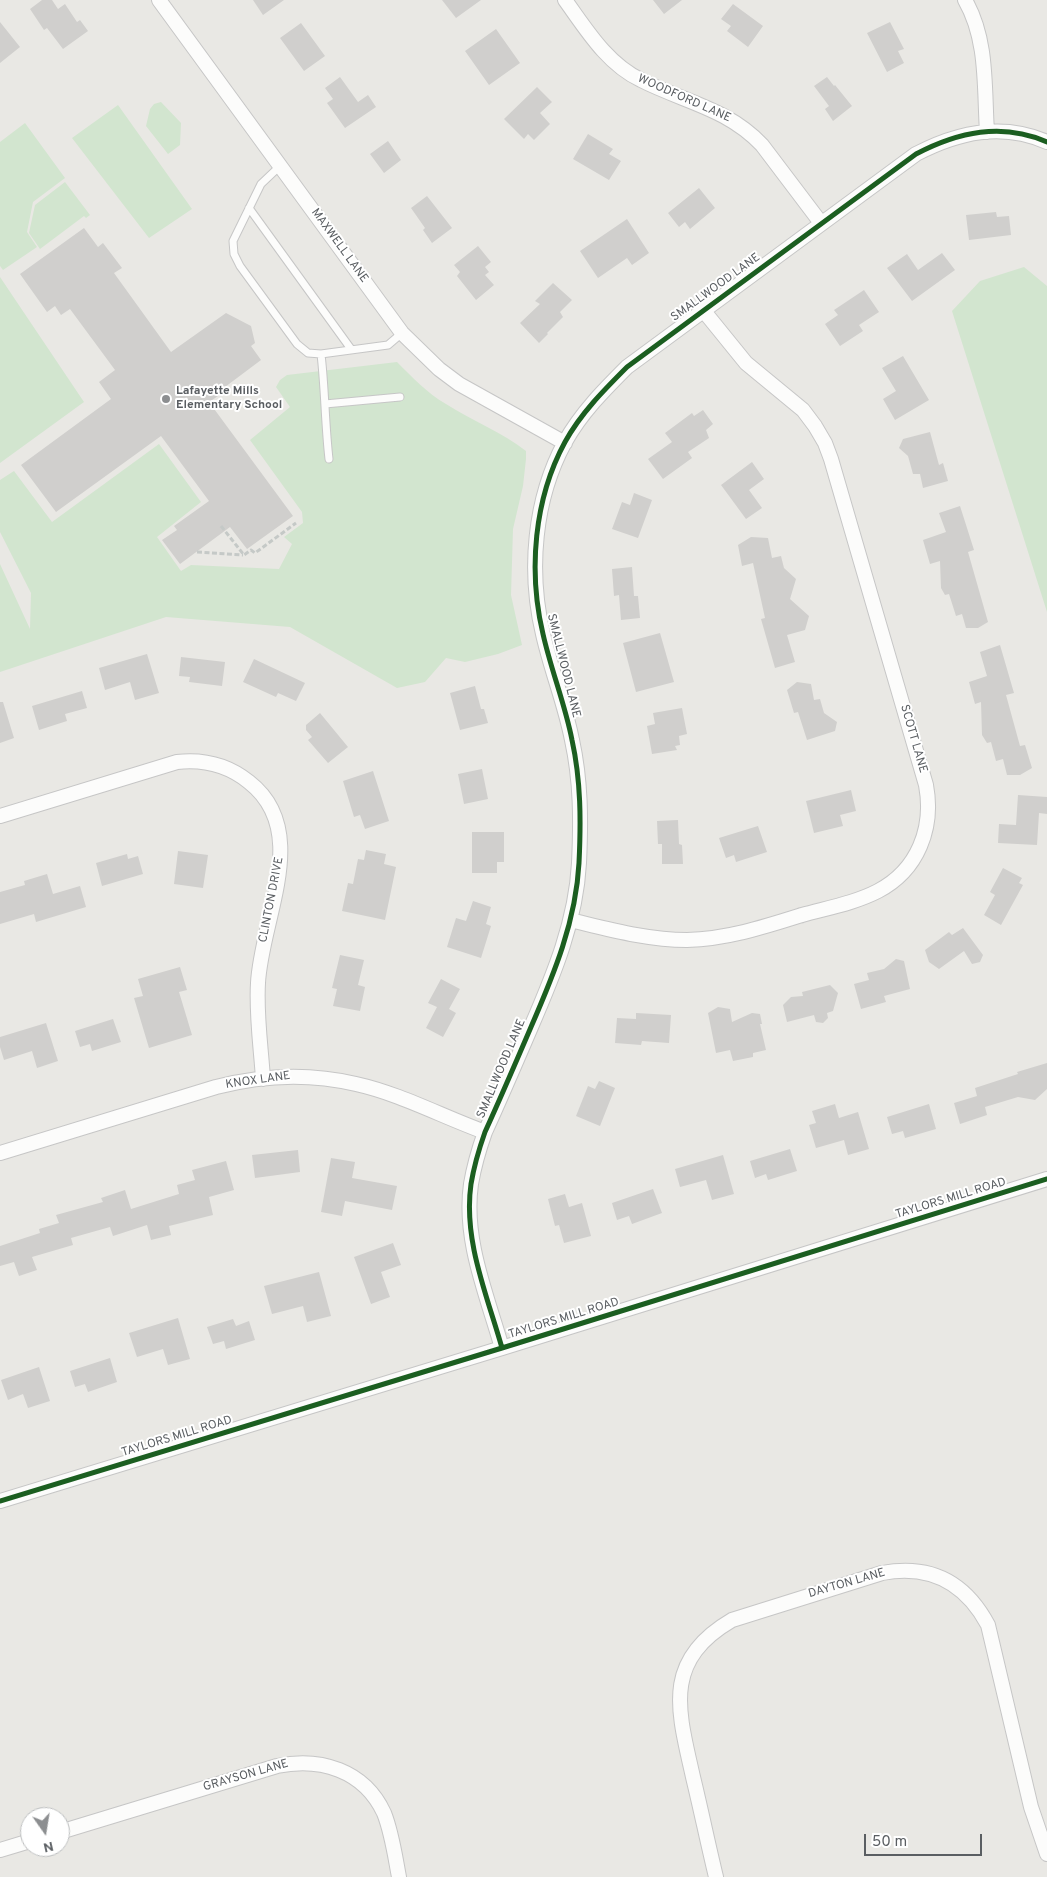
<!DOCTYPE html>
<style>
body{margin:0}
#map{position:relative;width:1047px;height:1877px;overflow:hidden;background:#e9e8e4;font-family:Overpass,sans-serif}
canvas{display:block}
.north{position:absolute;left:20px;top:1807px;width:50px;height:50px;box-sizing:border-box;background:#fff;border:1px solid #bdbfc0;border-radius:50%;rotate:167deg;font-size:14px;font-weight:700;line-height:20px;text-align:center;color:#5a5e62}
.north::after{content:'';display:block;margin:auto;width:18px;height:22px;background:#8c8e90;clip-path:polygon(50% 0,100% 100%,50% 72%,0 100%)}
.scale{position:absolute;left:864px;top:1834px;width:118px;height:22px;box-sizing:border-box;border:2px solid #5a5e62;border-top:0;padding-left:6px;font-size:15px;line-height:18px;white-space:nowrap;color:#5a5e62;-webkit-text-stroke:4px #fff;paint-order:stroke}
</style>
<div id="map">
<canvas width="1047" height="1877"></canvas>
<div class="north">N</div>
<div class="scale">50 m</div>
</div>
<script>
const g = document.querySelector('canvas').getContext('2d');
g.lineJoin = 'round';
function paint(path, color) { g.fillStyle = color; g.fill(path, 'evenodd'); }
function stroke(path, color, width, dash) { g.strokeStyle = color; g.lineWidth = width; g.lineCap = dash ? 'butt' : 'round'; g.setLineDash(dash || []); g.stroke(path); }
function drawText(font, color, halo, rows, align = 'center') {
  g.font = font + ' Overpass,sans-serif'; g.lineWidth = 4; g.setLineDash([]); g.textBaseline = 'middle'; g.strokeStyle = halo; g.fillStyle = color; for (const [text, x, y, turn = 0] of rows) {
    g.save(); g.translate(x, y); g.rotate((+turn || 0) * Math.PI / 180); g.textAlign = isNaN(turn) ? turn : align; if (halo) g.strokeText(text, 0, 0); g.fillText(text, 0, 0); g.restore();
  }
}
paint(new Path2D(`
 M161 102 181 123 180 145 168 154 146 126 150 109 154 104Z
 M118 105 192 209 149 238 72 138Z
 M25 123 65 178 33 202 27 232 37 247 3 270 0 266V142Z
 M65 182 90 215 86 218 84 216 40 249 29 233 35 205Z
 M1024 267 1047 286V612L952 311 980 281Z
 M0 277 84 402 0 463Z
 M397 362C412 377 427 393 446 404 472 421 502 432 526 451V459L523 486 513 529 511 595 522 645 498 654 465 662 446 658 425 682 397 688 290 627 166 617 0 672V564L30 629 31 593 0 532V480L14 471 52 522 159 444 201 502 157 537 181 571 191 565 279 569 292 544 284 537 303 523 302 512 250 440 290 407 276 387 280 380 287 375Z`), '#d2e5cf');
paint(new Path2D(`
 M42 0H52L58 9 65 4 77 22 80 20 88 31 63 49 47 28 44 30 30 9Z
 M253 0H284L263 15Z
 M442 0H481L456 18Z
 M653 0H682L664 14Z
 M733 4 763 26 748 47 727 31 731 26 721 19Z
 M0 22 20 47 0 63Z
 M890 22 904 49 898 51 904 63 887 72 867 33Z
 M301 23 325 56 304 71 280 38Z
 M496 29 520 63 489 85 465 51Z
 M340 77 358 102 368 95 376 107 345 128 327 103 333 99 325 88Z
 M827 77 834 86 835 85 852 106 833 121 825 109 829 106 814 86Z
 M537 87 552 102 540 113 550 124 534 140 528 134 524 139 504 119Z
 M588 134 613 149 609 154 621 161 609 180 573 159Z
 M388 141 401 160 384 173 370 154Z
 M699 188 715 208 690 229 685 222 679 227 668 213Z
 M427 196 452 228 432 243 423 230 425 228 411 208Z
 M996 212 997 217 1009 216 1011 235 969 240 966 215Z
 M627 219 649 253 632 265 627 258 598 278 580 251Z
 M84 228 98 247 103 243 122 268 114 273 171 352 226 313 251 326 255 343 251 346 261 360 225 387 227 390 209 402 293 516 247 549 230 527 180 564 162 540 177 530 174 526 209 501 161 436 56 512 21 465 111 399 99 382 115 370 70 309 61 315 55 306 47 312 20 274Z
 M478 246 491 262 485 267 489 272 485 275 494 285 476 300 457 276 460 272 454 265Z
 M942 253 955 270 912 301 887 268 907 254 918 270Z
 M553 283 572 300 560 312 563 317 547 333 548 334 539 343 520 323 540 304 535 301Z
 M864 290 879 312 859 325 863 331 840 346 825 324 838 315 834 310Z
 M903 356 929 400 895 420 883 399 896 391 882 368Z
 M703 410 713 424 706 430 709 438 688 452 692 458 663 479 648 459 672 442 665 433 692 413 694 416Z
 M930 432 939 465 943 463 948 481 923 488 920 474H913L908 456 899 448 903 439Z
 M752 462 764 479 749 490 762 508 746 519 721 485Z
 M634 493 652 500 638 538 612 529 622 502 630 505Z
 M960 506 974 550 968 552 988 622 978 628H966L962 614 956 616 949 594 945 595 941 588 940 561 930 564 923 540 946 532 939 513Z
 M751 537 768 538 772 558 781 556 784 568 796 579 790 599 809 616 805 630 787 635 795 662 775 668 761 619 765 618 753 563 742 566 738 545Z
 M632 567 634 596H638L640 618 621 620 619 595 614 596 612 569Z
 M660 633 674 682 636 692 623 643Z
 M1000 645 1014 693 1006 695 1020 746 1025 745 1032 768 1020 775H1007L1003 759 996 761 991 742 987 743 982 735 981 702 975 704 969 682 987 676 980 652Z
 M147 654 159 693 135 700 130 682 105 690 99 668Z
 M181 657 225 662 222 686 189 682 190 677 179 676Z
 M254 659 305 683 296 701 278 693 276 697 243 682Z
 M797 682 811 684 814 700 820 699 824 713 837 722 835 731 807 740 798 712 794 713 787 690Z
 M475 686 481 709H484L488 723 460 730 450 693Z
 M82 691 87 708 65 714 67 721 39 730 32 706Z
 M0 702H3L14 738 0 743Z
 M682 708 687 734 679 736 680 745 675 746 677 750 652 754 647 726 655 724 653 713Z
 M320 713 348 747 328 763 308 740 312 737 306 730V725Z
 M482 769 488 799 464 804 458 774Z
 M373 771 389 821 365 829 360 815 354 817 343 781Z
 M851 790 856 811 840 815 843 826 814 833 806 801Z
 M1018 795 1047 797V814L1039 813 1037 845 998 843 999 824 1016 825Z
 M678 820 679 844 682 845 683 864H662V844H658L657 821Z
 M758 826 767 852 736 862 734 855 726 858 719 838Z
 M472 832H504V862H497V873H472Z
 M366 850 386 854 384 864 396 867 385 920 342 911 348 883 353 884 358 859 364 860Z
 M178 851 208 855 203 888 174 884Z
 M127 854 128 859 138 856 143 874 102 886 96 863Z
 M1003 868 1022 878 1019 883 1023 885 1001 925 984 915 995 895 990 892Z
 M47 874 53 894 80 886 86 907 36 922 34 914 0 924V892L25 885 24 881Z
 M473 901 491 907 486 924 491 926 481 958 447 947 456 918 466 921Z
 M963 928 983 955 980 962 972 964 964 951 939 969 929 962 925 950 949 932 952 935Z
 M340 955 364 960 358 985 365 987 360 1011 333 1006 337 989 332 988Z
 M896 959 904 961 910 989 884 996 886 1002 861 1009 854 984 869 980 867 973 884 969Z
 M180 967 187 990 179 992 192 1035 149 1048 134 998 143 996 138 979Z
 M441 979 460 989 449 1009 456 1013 443 1037 426 1028 437 1007 428 1003Z
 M830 985 838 993 833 1011 827 1013 828 1018 823 1023 816 1022 814 1015 787 1022 783 1005 791 997 803 996 802 992Z
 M718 1007 730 1009 732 1022 752 1013 760 1014 762 1024H760L766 1050 753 1053V1057L733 1061 730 1050 716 1053 708 1013Z
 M636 1013 671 1015 669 1043 642 1041 641 1045 615 1043 617 1018 636 1019Z
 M113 1019 121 1042 92 1051 90 1044 80 1047 75 1031Z
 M46 1023 58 1061 37 1068 32 1051 4 1060 0 1047V1037Z
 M1047 1063V1089L1035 1100 1018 1097 985 1107 987 1115 960 1124 954 1103 977 1096 975 1088 1018 1074 1017 1072Z
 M599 1081 615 1088 600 1126 576 1116 588 1086 595 1089Z
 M835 1104 839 1118 858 1112 869 1149 848 1155 844 1140 816 1148 809 1125 816 1123 812 1111Z
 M929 1104 936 1129 905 1138 903 1131 892 1134 887 1117Z
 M790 1149 797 1171 768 1180 766 1174 755 1178 750 1161Z
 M298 1150 300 1172 255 1178 252 1155Z
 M723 1155 734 1194 712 1200 706 1180 680 1187 675 1169Z
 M331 1158 355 1162 352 1178 397 1186 392 1210 345 1201 342 1216 321 1212Z
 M226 1161 234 1190 209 1197 213 1215 169 1226 171 1235 151 1240 147 1225 113 1236 110 1227 71 1238 73 1245 32 1257 37 1270 19 1276 14 1262 0 1266V1246L40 1233 39 1229 59 1223 56 1215 103 1202 101 1198 125 1190 131 1209 179 1194 177 1185 195 1180 192 1170Z
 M653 1189 662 1213 632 1224 629 1216 617 1220 612 1203Z
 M565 1194 569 1207 582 1203 591 1236 564 1243 559 1225 555 1226 548 1199Z
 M393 1243 401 1265 381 1272 390 1297 371 1304 354 1257Z
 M319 1272 331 1316 307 1322 303 1306 272 1314 264 1286Z
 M178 1318 190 1359 168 1365 163 1349 137 1357 129 1333Z
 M233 1319 236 1326 249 1321 255 1340 226 1349 224 1341 213 1344 207 1327Z
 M110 1358 117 1382 88 1392 85 1384 75 1387 70 1371Z
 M39 1367 50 1401 28 1408 23 1394 8 1400 1 1380Z`), '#d0cfcd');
const service = new Path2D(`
 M280 166 261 184 233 241 234 254 240 266 297 344 308 353 321 354 388 345 402 333
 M249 208 351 349
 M321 354C325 389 325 424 329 459
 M325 404 400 397`);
const minor = new Path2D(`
 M159 0 402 333 439 369 459 384 565 443
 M565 0C586 29 607 64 641 80 684 102 727 108 762 145L821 223
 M965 0C988 40 984 87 987 132
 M0 816 177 762C204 759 228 765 249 782 312 831 261 919 258 983 256 1015 261 1047 263 1079
 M570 920C608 929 647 940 687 940 727 939 764 927 802 915 827 908 855 903 878 891 918 870 934 828 926 785L831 459 825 443 815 426 803 410 746 363 703 310
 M0 1153 216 1087C262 1075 310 1073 356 1084 401 1094 443 1117 485 1132
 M502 1348C487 1295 463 1240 471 1184 474 1166 479 1149 485 1132 501 1097 516 1062 531 1027 554 974 576 921 579 863 581 821 581 781 572 740 565 704 551 670 543 634 528 571 534 499 565 442 581 413 604 390 627 367L916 154C958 132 1002 122 1047 142
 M0 1501 502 1348 1047 1179
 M60 1832 277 1766C320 1757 364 1770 384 1813 392 1833 395 1856 399 1877
 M0 1850 30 1841
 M716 1877C708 1844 701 1810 693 1777 678 1710 662 1661 732 1620L882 1573C930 1564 965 1582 988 1625L1031 1807 1047 1854`);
stroke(service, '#c6c6c6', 9);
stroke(minor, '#c6c6c6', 16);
stroke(new Path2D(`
 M221 526 244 555 251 550 255 553 296 523
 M197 552 243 555`), '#c5c9c7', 3, [5, 2.5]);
stroke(service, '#fcfcfb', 7);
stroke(minor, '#fcfcfb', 14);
stroke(new Path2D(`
 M502 1348C487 1295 463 1240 471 1184 474 1166 479 1149 485 1132 501 1097 516 1062 531 1027 554 974 576 921 579 863 581 821 581 781 572 740 565 704 551 670 543 634 528 571 534 499 565 442 581 413 604 390 627 367L916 154C958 132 1002 122 1047 142
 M0 1501 502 1348 1047 1179`), '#1b5e20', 5);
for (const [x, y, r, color] of [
 [166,399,5,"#8c8e90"]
]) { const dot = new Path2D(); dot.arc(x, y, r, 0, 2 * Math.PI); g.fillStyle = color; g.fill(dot); stroke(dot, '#fff', 2); }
drawText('12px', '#5a5e62', '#fff', [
 ["WOODFORD LANE",684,99,24],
 ["MAXWELL LANE",339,246,54],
 ["SMALLWOOD LANE",716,288,-36],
 ["SMALLWOOD LANE",563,666,76],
 ["SCOTT LANE",913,739,74],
 ["CLINTON DRIVE",272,900,-79],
 ["SMALLWOOD LANE",502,1069,-67],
 ["KNOX LANE",258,1081,-8],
 ["TAYLORS MILL ROAD",951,1199,-17],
 ["TAYLORS MILL ROAD",564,1319,-17],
 ["TAYLORS MILL ROAD",177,1437,-17],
 ["DAYTON LANE",847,1584,-16],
 ["GRAYSON LANE",246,1776,-16]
]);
drawText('bold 12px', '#5a5e62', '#fff', [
 ["Lafayette Mills",176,392],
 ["Elementary School",176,406]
], 'left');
</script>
